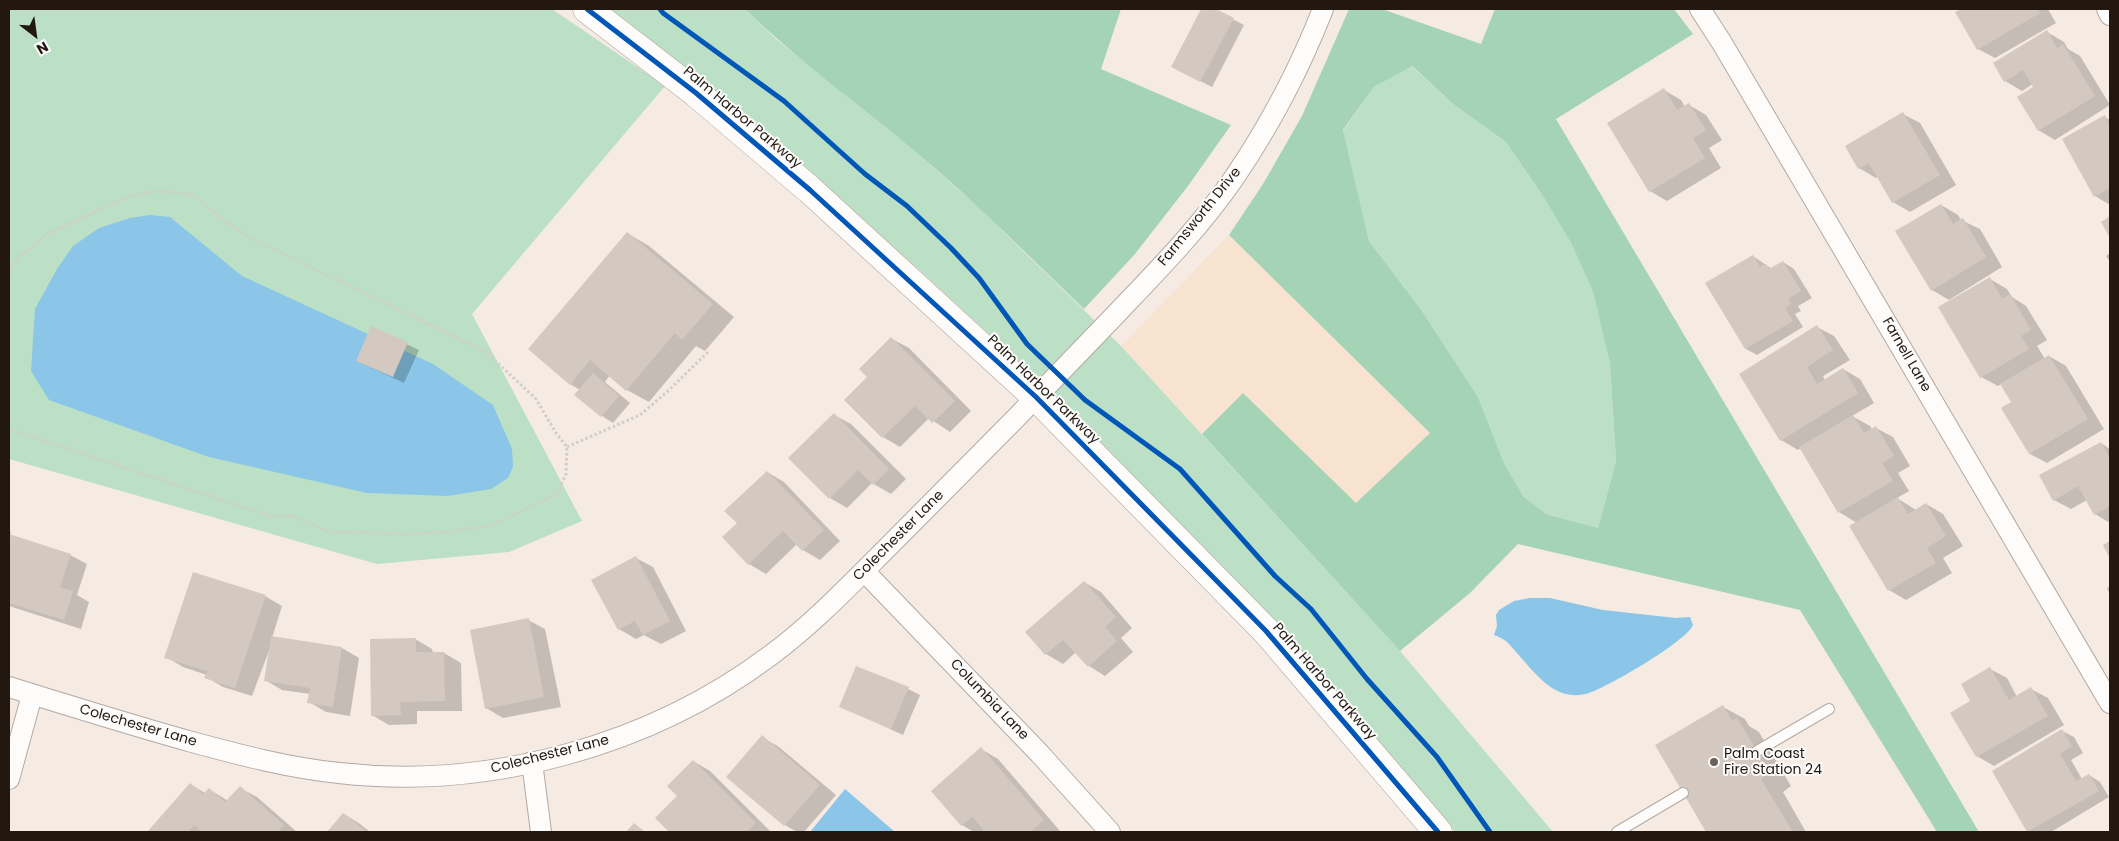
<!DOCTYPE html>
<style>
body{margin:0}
#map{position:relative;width:2119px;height:841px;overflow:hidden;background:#f5ebe3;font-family:Poppins,sans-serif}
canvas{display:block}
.frame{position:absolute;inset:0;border:10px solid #23180f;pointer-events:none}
.north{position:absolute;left:10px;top:10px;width:50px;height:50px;-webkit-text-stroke:4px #fbfbfb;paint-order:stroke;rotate:150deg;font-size:14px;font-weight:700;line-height:20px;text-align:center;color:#23180f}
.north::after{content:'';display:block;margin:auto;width:18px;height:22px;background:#23180f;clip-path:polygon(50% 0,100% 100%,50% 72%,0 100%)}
</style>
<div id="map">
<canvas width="2119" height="841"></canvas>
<div class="frame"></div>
<div class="north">N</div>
</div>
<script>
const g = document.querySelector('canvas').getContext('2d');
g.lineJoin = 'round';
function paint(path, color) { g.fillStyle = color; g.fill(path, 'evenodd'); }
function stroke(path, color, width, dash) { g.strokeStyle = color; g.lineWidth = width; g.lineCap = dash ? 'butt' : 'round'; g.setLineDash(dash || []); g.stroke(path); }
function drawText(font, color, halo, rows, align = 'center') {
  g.font = font + ' Poppins,sans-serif'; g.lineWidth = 4; g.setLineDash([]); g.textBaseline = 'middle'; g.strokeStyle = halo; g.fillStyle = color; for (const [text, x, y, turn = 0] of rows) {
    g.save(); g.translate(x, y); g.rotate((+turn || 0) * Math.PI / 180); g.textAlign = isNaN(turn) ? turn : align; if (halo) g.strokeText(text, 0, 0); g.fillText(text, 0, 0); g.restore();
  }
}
paint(new Path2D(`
 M1229 235 1430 433 1356 504 1243 393 1202 434 1121 346Z`), '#f8e3d1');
paint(new Path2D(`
 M9 9H552L665 86 472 314 582 521 509 552 377 564 9 459Z
 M607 9H745L776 39 916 152 980 209 1121 346 1400 651 1553 832H1455L1275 622 1151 494 1002 346 917 268 722 98Z
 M1411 66 1453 104 1506 142 1543 196 1571 243 1593 292 1610 364 1616 461 1598 528 1546 514 1523 496 1504 463 1478 397 1422 311 1369 241 1343 131 1374 87Z`), '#bbe0c6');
paint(new Path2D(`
 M745 9H1121L1101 69 1231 125 1188 186 1135 254 1084 309C1029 256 975 202 917 153 860 105 799 62 745 9Z
 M1349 9H1382L1481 44 1495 9H1674L1693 34 1556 119 1979 832H1937L1800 610 1518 544 1470 593 1400 651 1202 434 1243 393 1356 503 1430 433 1229 235 1263 184 1302 116ZM1412 66 1453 104 1506 142 1543 196 1571 243 1593 292 1610 364 1616 461 1598 528 1546 514 1523 496 1504 463 1478 397 1422 311 1369 241 1343 130 1374 87Z`), '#a4d3b6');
paint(new Path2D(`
 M150 215 170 217 242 276 433 364 493 405 512 449 513 467 508 478 491 489 448 496 367 493 209 457 49 400 31 371 35 309 57 269 73 246 99 228 130 218Z
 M1530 598H1550L1603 610 1676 618 1690 617 1693 625C1687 641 1608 687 1589 693 1580 696 1569 696 1560 692 1540 684 1522 657 1507 642 1504 639 1499 637 1494 635L1497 626 1496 615 1499 610 1514 601Z
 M845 789 895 832H810Z`), '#8bc6e8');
paint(new Path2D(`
 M1203 9H1213L1244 25 1212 87 1173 67Z
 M1963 9H2048L2056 23 1995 58 1978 49 1957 13Z
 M2047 32 2064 42 2068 49 2080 56 2110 105 2055 140 2038 130 2035 88 2033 84 2022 91 2005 81Z
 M1664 90 1681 100 1685 107 1689 105 1706 115 1722 140 1709 148 1721 168 1667 201 1650 191Z
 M1903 114 1920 123 1956 185 1910 212 1893 202 1878 177 1876 178 1859 168Z
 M2105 117 2110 120V205L2095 196Z
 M1941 205 1958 215 1961 220 1980 229 2002 267 1949 300 1932 290Z
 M627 233 649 246 734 317 705 351 696 346 649 402 627 390 610 375 605 382 630 403 613 423 602 416 576 395 580 390 570 384Z
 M2110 253V262L2106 256Z
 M1753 256 1772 269 1783 262 1794 269 1812 298 1798 306 1801 311 1795 314 1803 327 1757 355 1746 349Z
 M1990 279 2007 289 2012 297 2026 306 2047 340 2037 346 2045 359 2049 356 2066 366 2104 429 2047 463 2030 454 2013 403 2001 384 1998 386 1981 377Z
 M1817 327 1834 336 1850 360 1823 376 1825 380 1843 369 1860 379 1874 403 1852 416 1870 426 1872 430 1876 428 1893 437 1910 466 1898 473 1909 491 1897 498 1916 510 1926 504 1943 514 1963 546 1943 558 1952 573 1906 600 1889 590 1857 523 1839 512 1801 448 1798 450 1781 440Z
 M372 328 419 350 404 383 357 361Z
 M892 339 909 348 971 411 950 432 929 418 900 447 883 437 846 400 869 377Z
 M834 415 851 424 906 479 891 494 872 483 847 508 830 498Z
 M2101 443 2110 449V523L2095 514 2087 500 2071 509 2054 500Z
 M767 472 784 482 840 541 820 560 803 550 797 544 766 574 749 564 738 523Z
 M9 531 11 532 10 536 70 555 87 564 77 595 89 602 81 629 9 606Z
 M636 558 653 567 686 631 661 644 644 635 636 639 619 629Z
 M1084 582 1101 592 1132 628 1121 638 1133 652 1105 676 1089 666 1076 652 1063 664 1046 654Z
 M2110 587V595L2107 588Z
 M265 596 282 606 272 638 342 648 359 658 350 716 326 712 309 702 310 694 282 690 265 680 270 648 252 696 223 687 206 677 207 675 183 667 166 657Z
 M528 620 545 629 561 707 503 718 486 708Z
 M415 639 432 649 433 653H444L461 663 462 711H417V724L389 725 372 715Z
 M1990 669 2007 678 2017 697 2031 689 2048 698 2064 725 1994 766 1977 756 1972 702Z
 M908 689 920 695 903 735 840 706Z
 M1723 707 1745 719 1749 726 1759 732 1791 786 1783 792 1806 832H1707L1656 746Z
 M2062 731 2074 737 2083 753 2071 760 2082 779 2089 775 2100 782 2109 797 2051 832H2029L1993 772Z
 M762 737 779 747 836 795 804 832H797L785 825Z
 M981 749 998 759 1060 831 1058 832H987L985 829 982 832H974L962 825Z
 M693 761 710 771 771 832H671L656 818 679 796Z
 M190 784 205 793 209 789 228 801 240 788 257 797 297 832H151L150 831Z
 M344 814 360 824 370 832H328Z`), '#0003');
paint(new Path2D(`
 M1201 9H1216L1234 18 1200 82 1171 67Z
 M1961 9H2038L2040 13 1977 50 1955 12Z
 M2047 30 2057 48 2063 44 2095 96 2038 131 2017 97 2033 87 2023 70 2004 82 1993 63Z
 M1664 88 1677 110 1689 103 1706 130 1693 138 1705 158 1649 192 1607 123Z
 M1903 112 1940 175 1892 203 1869 163 1858 169 1845 146Z
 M2105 115 2110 125V188L2094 197 2062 139Z
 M1941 204 1953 224 1963 218 1986 257 1931 291 1895 231Z
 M2110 216V238L2101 222Z
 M627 232 713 304 682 340 675 333 626 391 590 360 570 385 528 349Z
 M1753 255 1760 267 1766 264 1769 269 1783 261 1801 291 1788 299 1791 304 1785 308 1793 321 1745 349 1705 283Z
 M1990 277 2002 299 2010 294 2031 330 2021 336 2029 349 1980 378 1938 307Z
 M1817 325 1833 350 1807 367 1817 384 1843 368 1858 393 1780 441 1739 374Z
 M371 326 408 342 393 377 356 361Z
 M891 337 955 401 932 423 915 406 882 438 844 400 867 377 859 369Z
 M2049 355 2088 419 2029 454 2001 408 2011 402 2000 384Z
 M593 373 619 396 601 417 574 395Z
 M834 413 889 469 873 485 858 470 829 499 788 458Z
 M1853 415 1864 433 1876 426 1894 456 1882 463 1893 481 1838 513 1799 447Z
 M2101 442 2110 459V506L2094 515 2078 486 2053 501 2039 475Z
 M767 471 824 530 802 551 783 531 748 565 722 537 737 523 724 511Z
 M1898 497 1908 514 1926 503 1946 536 1927 548 1936 563 1888 591 1849 526Z
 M9 534 71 554 60 587 73 591 64 620 9 603Z
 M2110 541V559L2103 545Z
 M636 556 670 621 643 635 635 621 618 630 591 580Z
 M193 572 266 595 235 688 204 678 207 671 164 658Z
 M1084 581 1116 617 1105 627 1117 641 1088 667 1063 640 1045 655 1025 632Z
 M529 618 544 697 485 709 470 630Z
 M271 636 342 647 333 707 307 703 310 688 264 681Z
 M416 638V652H444L445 701 400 702 401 715 371 716 370 639Z
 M856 666 909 687 891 729 839 707Z
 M1990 667 2009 700 2031 687 2048 716 1976 757 1950 713 1970 701 1961 684Z
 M1723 705 1732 721 1737 718 1770 773 1761 779 1793 832H1706L1655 745Z
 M2062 729 2072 746 2060 754 2076 781 2089 774 2099 791 2027 832 1992 771Z
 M762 735 820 785 784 826 726 777Z
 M981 747 1044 820 1030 832H986L972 817 961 826 931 791Z
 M693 760 756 823 747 832H669L655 818 677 796 667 786Z
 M190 783 203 794 209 788 225 802 240 786 284 825 278 832H231L228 830 227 832H202L194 825 188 832H150L148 831Z
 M343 813 367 832H327Z
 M634 823 645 832H626Z`), '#d3c9c1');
const lane = new Path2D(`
 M1757 751 1829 709
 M1617 832 1683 793`);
const street = new Path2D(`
 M1700 9 1722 43 2110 703
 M2107 9 2110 15
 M864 571 1040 754 1110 832
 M9 687C70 706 131 725 192 742 240 755 289 768 339 773 489 790 650 746 771 655 813 624 850 585 887 548 930 505 973 461 1016 418 1051 382 1085 346 1120 310 1160 268 1201 226 1234 178 1270 125 1300 68 1323 9
 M532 762 541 832
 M9 779 32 695`);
const secondary = new Path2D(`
 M587 9 696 93 810 190 1036 397 1266 631 1438 832`);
stroke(lane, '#b3a9a1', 12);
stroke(street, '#b3a9a1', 22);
stroke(secondary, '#b3a9a1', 29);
stroke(new Path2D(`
 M9 272 19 257 47 234 129 196 158 191 182 193 198 197 219 217 249 237 486 352 536 399 556 433 567 447 566 474 557 494 490 526 445 532 405 534 327 531 293 516H270L9 429
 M567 447 640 415 668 391 708 352`), '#d1cdca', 3, [2.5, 2.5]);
stroke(lane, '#fefcfb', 10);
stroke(street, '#fefcfb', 20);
stroke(secondary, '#fefcfb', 28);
stroke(new Path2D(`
 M587 9 696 93 810 190 1036 397 1266 631 1438 832
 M660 9 663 13 784 101 865 174 907 206 951 248 979 278 1027 344 1085 400 1180 469 1275 576 1311 609 1367 679 1437 757 1490 832`), '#0057b8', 5);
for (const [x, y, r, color] of [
 [1714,762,5,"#6c6259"]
]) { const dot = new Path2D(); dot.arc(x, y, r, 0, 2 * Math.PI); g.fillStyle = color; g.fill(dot); stroke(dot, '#fbfbfb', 2); }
drawText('14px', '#23180f', '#fbfbfb', [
 ["Palm Harbor Parkway",742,118,40],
 ["Farmsworth Drive",1200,217,-51],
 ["Farnell Lane",1906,355,60],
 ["Palm Harbor Parkway",1043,390,44],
 ["Colechester Lane",899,536,-45],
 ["Palm Harbor Parkway",1324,682,49],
 ["Columbia Lane",989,700,46],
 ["Colechester Lane",138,726,16],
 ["Colechester Lane",550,755,-14]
]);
drawText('14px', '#23180f', '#fbfbfb', [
 ["Palm Coast",1724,754],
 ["Fire Station 24",1724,770]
], 'left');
</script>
